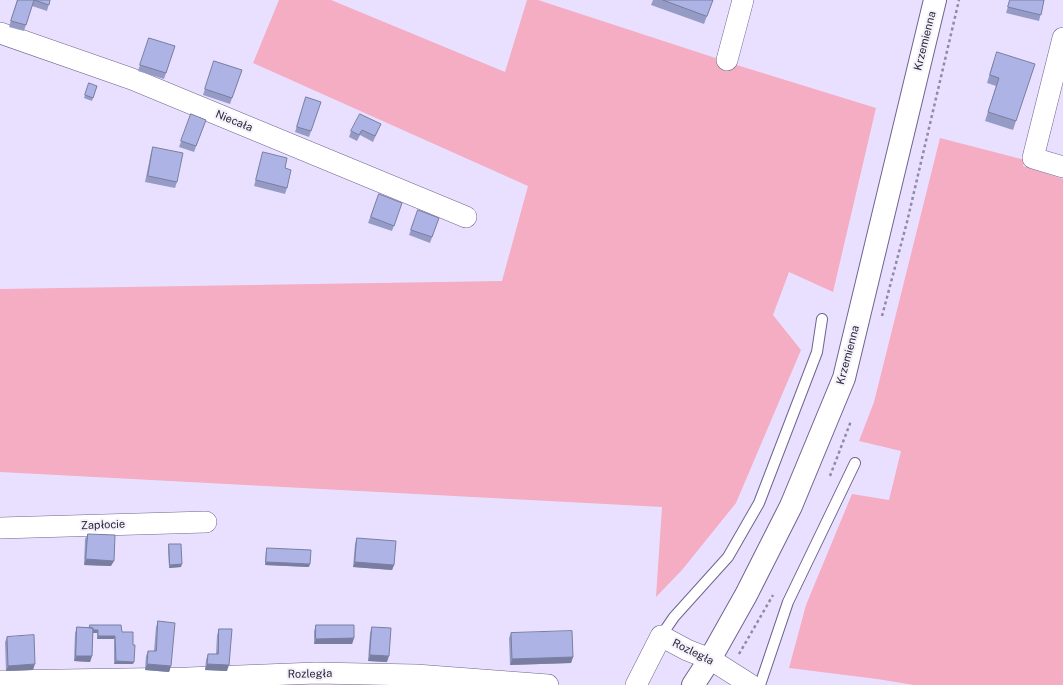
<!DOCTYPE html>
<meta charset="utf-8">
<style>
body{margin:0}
canvas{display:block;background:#e9e0ff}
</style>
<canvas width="1063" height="685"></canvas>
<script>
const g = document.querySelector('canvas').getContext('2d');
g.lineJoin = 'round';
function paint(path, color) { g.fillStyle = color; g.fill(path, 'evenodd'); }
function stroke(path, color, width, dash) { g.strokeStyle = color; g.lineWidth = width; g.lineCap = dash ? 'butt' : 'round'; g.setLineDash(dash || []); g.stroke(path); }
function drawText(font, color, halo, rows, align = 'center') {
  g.font = font + ' "Public Sans",sans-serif'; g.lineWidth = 4; g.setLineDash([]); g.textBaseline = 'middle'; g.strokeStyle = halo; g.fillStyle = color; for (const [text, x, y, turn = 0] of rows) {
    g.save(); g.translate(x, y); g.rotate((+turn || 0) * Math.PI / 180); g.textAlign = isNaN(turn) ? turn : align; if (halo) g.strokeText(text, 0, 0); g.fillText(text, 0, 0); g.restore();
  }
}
paint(new Path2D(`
 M279 0H331L505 72 527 0H538L740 66 876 108 833 292 789 272 773 315 801 350 736 503 682 570 656 597 662 507 0 472V289L502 281 528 186 253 63Z
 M940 138 1025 160 1023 166 1063 179V685H914L877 679 789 668 806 605 852 494 889 500 901 451 859 441 874 402Z`), '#f4adc3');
const service = new Path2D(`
 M661 636 674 617 728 557 759 503 817 352 822 319
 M760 685 788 602 855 463`);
const minor = new Path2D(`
 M0 33 132 79 466 217
 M1063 38 1033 158 1063 167
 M727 60 743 0
 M0 528 206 522
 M0 681 188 678 316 673 416 675 548 685
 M636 685 661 636 687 650 710 659 751 685`);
const secondary = new Path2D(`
 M693 685 710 659 746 595 791 506 844 378 935 0`);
stroke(service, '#716390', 12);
stroke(minor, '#716390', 22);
stroke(secondary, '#716390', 24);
stroke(new Path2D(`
 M882 316 907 222 959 0
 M830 476 851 421
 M739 654 773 595`), '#918aa3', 2.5, [3, 3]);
stroke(service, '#fff', 10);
stroke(minor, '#fff', 21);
stroke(secondary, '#fff', 22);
paint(new Path2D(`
 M17 0H50L47 11 32 6 24 31 9 27Z
 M653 0H713L704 24 651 5Z
 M1010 0H1044L1039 21 1006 13Z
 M149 38 175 46 164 79 138 71Z
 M994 60 1016 121 1013 130 985 121 996 86 987 83Z
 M214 61 242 70 230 104 203 95Z
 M89 83 97 86 92 101 84 98Z
 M306 97 321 102 309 137 295 132Z
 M191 114 206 120 194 152 179 147Z
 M381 124 373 142 360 135 357 141 349 137 351 131Z
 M153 147 177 182 175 188 145 182 151 153Z
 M263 152 285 168 287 188 285 194 254 186Z
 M379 194 402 203 392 231 368 223Z
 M418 210 439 218 430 243 409 235Z
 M88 534 111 566 84 565 85 539Z
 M357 538 394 565 392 570 353 567 355 544Z
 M169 544 181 567 169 568 168 547Z
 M267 548 309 567 265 565 266 551Z
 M158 621 171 666 169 672 145 670 146 656 148 651H154L156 627Z
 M90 625 122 632 133 664H114V639H97V633H93L92 656 90 662 74 661 75 633 77 627H89Z
 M316 625 354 638 352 644H314V631Z
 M372 627 387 662 368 661 370 633Z
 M219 629 227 671 205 670 206 660 208 654H216L217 635Z
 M511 633 573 657 571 663 510 665 509 638Z
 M7 637 33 670 6 671 5 642Z`), '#959bc5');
paint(new Path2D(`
 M86 559 114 561 111 566 84 565Z
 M266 562 310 564 309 567 265 565Z
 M355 562 394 565 392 570 353 567Z
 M182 564 181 567 169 568 170 565Z
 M90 630H98L97 633H89Z
 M98 636H115L114 639H97Z
 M354 638 352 644H314L316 639Z
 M370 655 389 656 387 662 368 661Z
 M76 656H92L90 662 74 661Z
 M573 657 571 663 510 665 512 659Z
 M116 661 134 662 133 664H114Z
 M35 664 33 670 6 671 8 666Z
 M147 664 171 666 169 672 145 670Z
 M207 664 229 665 227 671 205 670Z`), '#797ea0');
const building = new Path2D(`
 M18 0H50L49 5 34 0 26 25 11 21Z
 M663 0H713L707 16Z
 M1010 0H1044L1041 15 1008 7Z
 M149 38 175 46 166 73 140 65Z
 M997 52 1035 64 1016 121 988 112 999 78 990 75Z
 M214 61 242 70 232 98 205 89Z
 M89 83 97 86 93 98 85 95Z
 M306 97 321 102 311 131 297 127Z
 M191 114 206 120 196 146 181 141Z
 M360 114 381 124 375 136 362 130 359 135 351 131Z
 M153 147 183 153 177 182 148 176Z
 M263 152 287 158 285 168 291 170 287 188 256 180Z
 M379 194 402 203 394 226 371 217Z
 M418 210 439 218 432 237 411 230Z
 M88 534 115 535 114 561 86 559Z
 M357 538 396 541 394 565 355 562Z
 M169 544H181L182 564 170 565Z
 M267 548 311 550 310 564 266 562Z
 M158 621 175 623 171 666 147 664 148 651H156Z
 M90 625H121L122 632H133V645H135L134 662 116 661 115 636H98V630H93V628H90Z
 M316 625H354V638L316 639Z
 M77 627 93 628 92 656H76Z
 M372 627 391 628 389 656 370 655Z
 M219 629H232L229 665 207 664 208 654H218Z
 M572 631 573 657 512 659 511 633Z
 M34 635 35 664 8 666 7 637Z`);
paint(building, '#adb4e5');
stroke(building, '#797ea0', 1);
drawText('11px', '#2b2538', '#f4f1fb', [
 ["Krzemienna",925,41,-76],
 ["Niecała",234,121,22],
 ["Krzemienna",848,355,-75],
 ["Zapłocie",103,525,-2],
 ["Rozległa",693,652,26],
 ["Rozległa",310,674,-1]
]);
</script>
